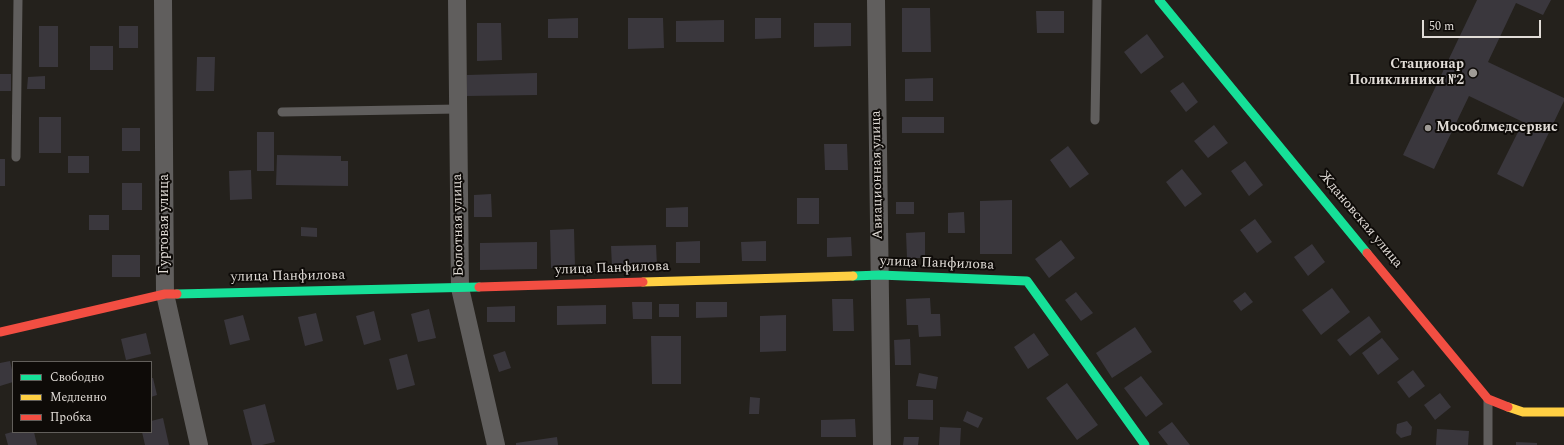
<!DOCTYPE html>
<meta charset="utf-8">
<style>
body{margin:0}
#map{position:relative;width:1564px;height:445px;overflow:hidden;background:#24211c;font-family:Spectral,serif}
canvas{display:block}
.legend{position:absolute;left:12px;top:361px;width:140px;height:72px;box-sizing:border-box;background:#0e0b08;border:1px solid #625f5b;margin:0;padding:5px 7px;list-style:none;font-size:12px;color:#e1dcd7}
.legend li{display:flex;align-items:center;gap:8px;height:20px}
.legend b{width:20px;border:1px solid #625f5b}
.scale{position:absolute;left:1422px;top:20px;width:119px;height:18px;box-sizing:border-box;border:2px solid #e1dcd7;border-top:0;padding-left:5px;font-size:12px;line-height:14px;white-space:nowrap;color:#e1dcd7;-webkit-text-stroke:3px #0e0b08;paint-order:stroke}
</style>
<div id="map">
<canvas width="1564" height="445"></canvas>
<ul class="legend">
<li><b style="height:5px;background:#16e098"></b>Свободно</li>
<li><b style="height:5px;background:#ffcf43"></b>Медленно</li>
<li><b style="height:5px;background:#f24e42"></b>Пробка</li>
</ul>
<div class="scale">50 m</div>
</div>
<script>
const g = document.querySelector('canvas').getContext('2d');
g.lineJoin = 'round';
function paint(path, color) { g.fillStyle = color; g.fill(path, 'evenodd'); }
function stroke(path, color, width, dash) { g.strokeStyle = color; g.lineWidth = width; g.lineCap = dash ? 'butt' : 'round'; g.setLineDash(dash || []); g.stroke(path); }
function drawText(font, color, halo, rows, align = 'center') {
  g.font = font + ' Spectral,serif'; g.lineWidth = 4; g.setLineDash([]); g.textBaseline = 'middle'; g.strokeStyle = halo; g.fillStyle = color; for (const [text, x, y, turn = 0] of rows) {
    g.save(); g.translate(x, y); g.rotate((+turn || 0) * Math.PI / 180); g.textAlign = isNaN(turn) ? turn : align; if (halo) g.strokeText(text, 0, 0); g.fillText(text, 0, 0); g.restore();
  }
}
paint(new Path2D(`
 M1477 0H1551L1543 15 1516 3 1488 62 1564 98V101L1523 187 1497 174 1523 122 1469 96 1434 169 1403 155Z
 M902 8H930L931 52H902Z
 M1036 11H1064V33H1037Z
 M578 18V38H548V19Z
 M628 18H663L664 48 628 49Z
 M755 18H781V38L755 39Z
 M724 20V42H676V21Z
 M477 23H501L502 60 477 61Z
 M814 23H851V46L814 47Z
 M39 26H58V67H39Z
 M119 26H138V48H119Z
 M1147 34 1164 57 1141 74 1124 52Z
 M90 46H113V70H90Z
 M197 57H215L214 91H196Z
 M537 73V95L467 96V75Z
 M0 74H11V91H0Z
 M45 76V89H27L28 77Z
 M933 78V101H905V79Z
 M1183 82 1198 102 1186 112 1170 91Z
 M39 117H61V153H39Z
 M902 117H944V133H902Z
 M1214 125 1228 143 1208 158 1194 141Z
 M122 128H140V151H122Z
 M257 132H274V171H257Z
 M824 144H847L848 170H825Z
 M1068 146 1089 174 1070 188 1050 160Z
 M277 155 341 156V161H348V186L276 185Z
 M68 156H89V173H68Z
 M0 159H5V186H0Z
 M1245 161 1263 185 1249 196 1231 171Z
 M1182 169 1202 194 1185 207 1166 182Z
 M251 170 252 199 230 200 229 171Z
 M122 183H142V210H122Z
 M491 194 492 217H474V195Z
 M797 198H819V224H797Z
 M1012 200V254H980V201Z
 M896 202H914V214H896Z
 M688 207V227H666V208Z
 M964 212 965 233H948V213Z
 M89 215H109V230H89Z
 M1255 219 1272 242 1257 253 1240 230Z
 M301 227 317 228V237L301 236Z
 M574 229 575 267 551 268 550 230Z
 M925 232V258H907L906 233Z
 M851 237 852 256 827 257V238Z
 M1061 240 1075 258 1049 278 1035 259Z
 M700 241V263H676V242Z
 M766 241V261H742L741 242Z
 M537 242V269L480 270V243Z
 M1312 244 1325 262 1308 276 1294 257Z
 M656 245 657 266 612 267 611 246Z
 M112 255H140V277H112Z
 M1332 288 1350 312 1321 335 1302 310Z
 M1076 292 1093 313 1081 321 1065 300Z
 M1245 292 1253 302 1241 311 1233 301Z
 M930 298 931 314H940L941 336 919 337 918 325H907L906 299Z
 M832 299H853L854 331H833Z
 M632 302H652V319H633Z
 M696 302H727V317L696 318Z
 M659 304H679V317H659Z
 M606 305V324L557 325V306Z
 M515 306V322H487V307Z
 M429 309 436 338 418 342 411 314Z
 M374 311 381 340 364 345 356 316Z
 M316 313 323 341 305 346 298 317Z
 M243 315 250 340 230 345 224 320Z
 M786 315V351L760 352V316Z
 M1369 316 1381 332 1350 356 1337 340Z
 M1135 327 1152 352 1112 378 1096 353Z
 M146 333 151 354 126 360 121 339Z
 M1034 333 1049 355 1028 369 1014 347Z
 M651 336H681V384H652Z
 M1382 338 1399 359 1378 375 1362 353Z
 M910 339 911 365H895L894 340Z
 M505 351 511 368 499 372 493 355Z
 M407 354 415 385 397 390 389 359Z
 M10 361 13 374V382L0 386V363Z
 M1413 370 1425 386 1409 398 1397 382Z
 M919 373 938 377 936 389 916 386Z
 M1141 376 1163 404 1146 417 1124 388Z
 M151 378H153L157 395 151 397Z
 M1067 383 1098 425 1077 440 1046 398Z
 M1440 393 1451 407 1435 420 1424 405Z
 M750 397 760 398 759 414H749Z
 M908 400H933V420L908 419Z
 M265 404 275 442 262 445H252L243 410Z
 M967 411 983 418 978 428 963 421Z
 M163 418 169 445H145L142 432H151V421Z
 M855 419 856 437H821V420Z
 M1407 421 1412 427 1411 435 1401 438 1396 433 1397 424Z
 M1172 422 1190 445H1168L1158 432Z
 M940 427 961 428 960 445H939Z
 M1437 429 1469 431 1468 445H1436Z
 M12 432H34L37 445H8L5 434Z
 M557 437 558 445H516V443Z
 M904 437H919L918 445H903Z
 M1516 442 1537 443V445H1516Z`), '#3a373d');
stroke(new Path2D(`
 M282 112 458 109
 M1095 120 1097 0
 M16 157 18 0
 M1488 445V400`), '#605e5d', 9);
stroke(new Path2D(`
 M163 0 165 294 199 445
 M457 0 460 288 496 445
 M876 0 882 445`), '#605e5d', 18);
stroke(new Path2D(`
 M1159 0 1367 253
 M853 276 880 275 1027 281 1145 445
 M177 294 479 287`), '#16e098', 9);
stroke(new Path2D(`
 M643 282 853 276
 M1508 407 1523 412H1564`), '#ffcf43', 9);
stroke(new Path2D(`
 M1367 253 1488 399 1508 407
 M479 287 643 282
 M0 332 165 294H177`), '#f24e42', 9);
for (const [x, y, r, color] of [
 [1473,73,5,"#9f9b96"],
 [1428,128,4,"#9f9b96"]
]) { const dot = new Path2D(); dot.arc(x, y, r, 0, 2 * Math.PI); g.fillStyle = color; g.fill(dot); stroke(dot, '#0e0b08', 1.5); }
drawText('bold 14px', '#e1dcd7', '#0e0b08', [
 ["Стационар",1464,65],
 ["Поликлиники №2",1464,81],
 ["Мособлмедсервис",1436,128,"left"]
], 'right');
drawText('14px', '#e1dcd7', '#0e0b08', [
 ["Авиационная улица",878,175,-91],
 ["Ждановская улица",1360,220,50],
 ["Гуртовая улица",165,224,-90],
 ["Болотная улица",459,225,-91],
 ["улица Панфилова",937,264,2],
 ["улица Панфилова",612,269,-2],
 ["улица Панфилова",288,277,-1]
]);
</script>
